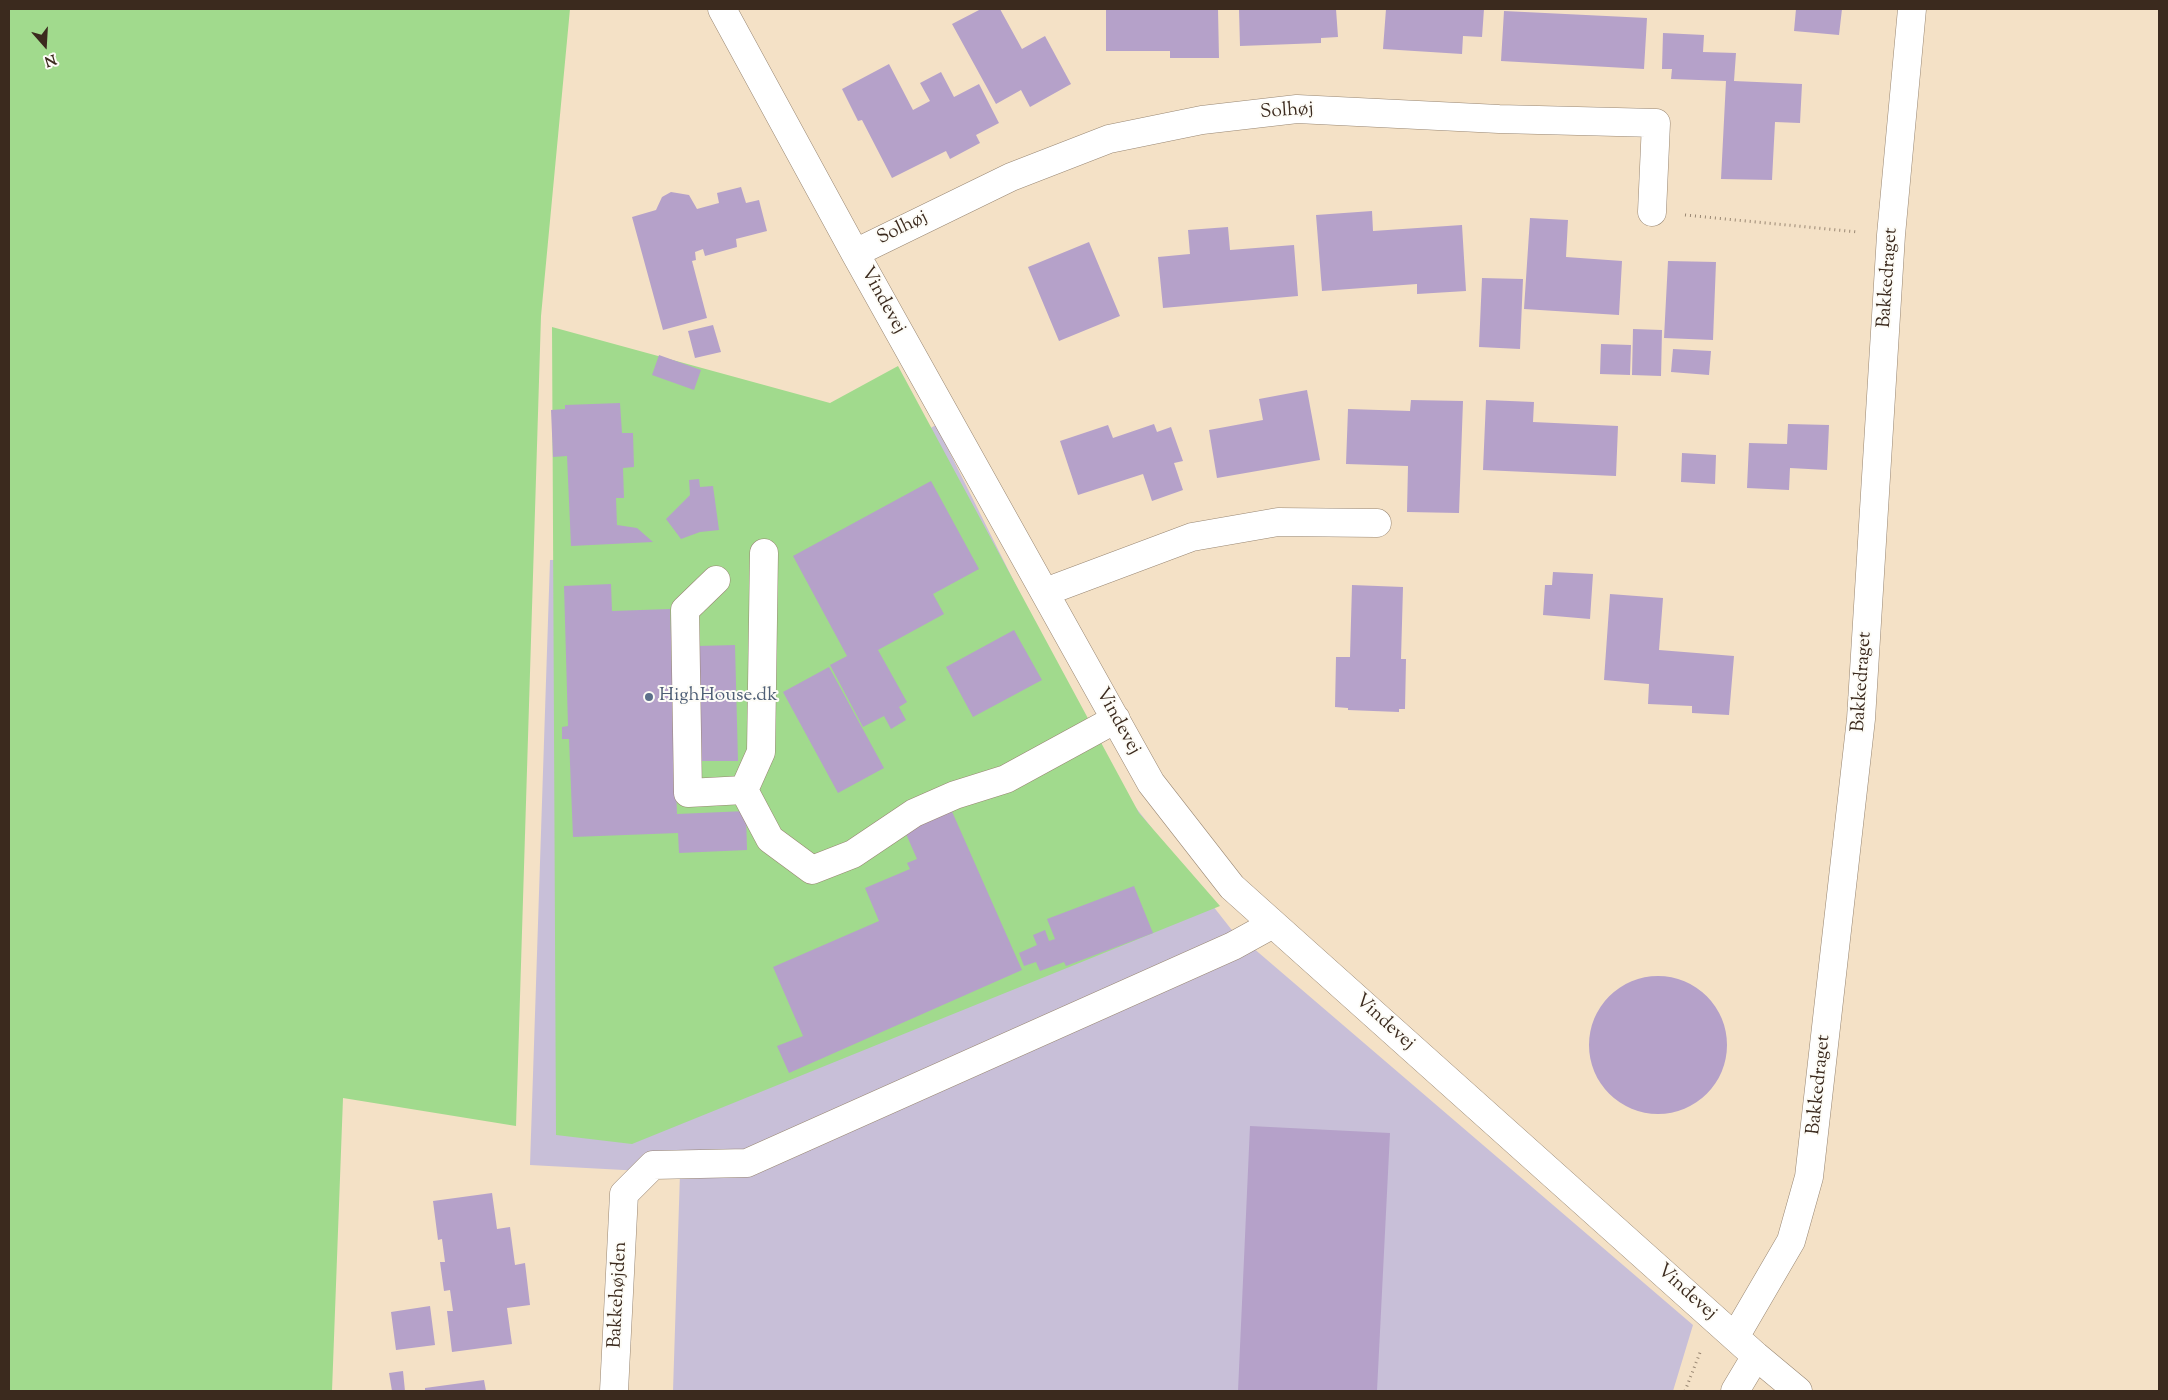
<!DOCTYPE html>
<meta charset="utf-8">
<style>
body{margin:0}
#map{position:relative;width:2168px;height:1400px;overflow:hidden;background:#f4e1c6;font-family:"Sorts Mill Goudy",serif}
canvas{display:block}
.frame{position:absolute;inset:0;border:10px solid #3b2a1e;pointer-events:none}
.north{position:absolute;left:20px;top:20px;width:50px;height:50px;-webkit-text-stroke:4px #fdfcf7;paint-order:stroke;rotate:161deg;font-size:14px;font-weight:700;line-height:20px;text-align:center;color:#3b2a1e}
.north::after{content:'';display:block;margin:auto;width:18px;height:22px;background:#3b2a1e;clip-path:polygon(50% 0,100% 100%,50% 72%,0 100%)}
</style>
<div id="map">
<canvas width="2168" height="1400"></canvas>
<div class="frame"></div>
<div class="north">N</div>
</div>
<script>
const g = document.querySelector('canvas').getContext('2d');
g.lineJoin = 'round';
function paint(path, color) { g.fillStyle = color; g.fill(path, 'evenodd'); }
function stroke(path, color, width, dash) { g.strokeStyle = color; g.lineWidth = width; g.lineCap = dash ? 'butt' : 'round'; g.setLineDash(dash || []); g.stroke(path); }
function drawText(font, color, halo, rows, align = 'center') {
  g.font = font + ' "Sorts Mill Goudy",serif'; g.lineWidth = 4; g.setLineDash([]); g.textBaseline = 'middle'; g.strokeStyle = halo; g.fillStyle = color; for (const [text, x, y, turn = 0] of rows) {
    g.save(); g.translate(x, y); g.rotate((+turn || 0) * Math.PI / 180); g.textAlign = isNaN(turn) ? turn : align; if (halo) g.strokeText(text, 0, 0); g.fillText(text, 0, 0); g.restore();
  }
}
paint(new Path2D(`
 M936 425 1111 776 1231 929 1693 1325 1673 1391H673L680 1173 530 1165 550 560 699 557Z`), '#c8bfd8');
paint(new Path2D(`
 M9 9H570L541 316 516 1126 343 1098 332 1391H9Z
 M552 327 830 403 898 366 1139 813 1220 906 632 1144 556 1135Z`), '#a1da8d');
paint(new Path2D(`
 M981 9H1000L1022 49 1045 36 1071 84 1030 107 1021 90 996 104 952 24Z
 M1106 9H1218L1219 58H1170V51H1106Z
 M1239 9H1336L1338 37 1321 38V43L1240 46Z
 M1386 9H1484L1482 37 1463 36 1462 54 1383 49Z
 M1796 9H1842L1839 35 1794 31Z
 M1504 11 1647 18 1644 69 1501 61Z
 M1663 33 1704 35 1703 52 1736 53 1734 81 1802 84 1800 123 1775 122 1772 180 1721 179 1726 81 1671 79 1672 69H1662Z
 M889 64 913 110 930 101 920 83 941 72 954 97 979 84 999 123 976 135 980 143 950 159 946 151 892 178 862 120 858 121 842 89Z
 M741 187 746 203 759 200 767 231 736 239 737 247 705 256 703 249 695 252 696 260 692 261 707 318 663 330 632 217 656 210 662 197 671 192 689 195 697 209 719 203 717 193Z
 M1372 211 1373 231 1462 225 1466 291 1417 294V284L1322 291 1316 215Z
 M1530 218 1568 220 1566 257 1622 261 1619 315 1524 309Z
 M1228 227 1230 250 1294 245 1298 296 1163 308 1158 257 1190 254 1188 230Z
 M1089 242 1120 316 1059 341 1028 267Z
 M1668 261 1716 262 1713 340 1664 338Z
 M1482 278 1523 279 1520 349 1479 347Z
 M713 325 721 352 695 358 688 331Z
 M1633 329 1662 330 1661 376 1632 375Z
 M1601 344 1631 345 1630 375 1600 374Z
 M1673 349 1711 351 1709 375 1671 372Z
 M659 355 701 370 694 390 652 375Z
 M1307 390 1320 460 1217 478 1209 430 1263 420 1259 399Z
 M1411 400 1463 401 1459 513 1407 512 1408 466 1346 464 1348 409 1410 411Z
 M1486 400 1534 402 1533 422 1618 426 1616 476 1483 470Z
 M620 403 622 433H633L634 467 623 468 624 498H616L617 525 637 528 653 542 571 546 567 456 553 457 551 410 565 409V405Z
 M1154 424 1157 432 1171 427 1183 461 1174 463 1183 490 1152 501 1143 474 1078 495 1060 441 1108 425 1113 438Z
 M1788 424 1829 425 1827 470 1790 468 1789 490 1747 488 1749 443 1787 444Z
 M1682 453 1716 455 1715 484 1681 482Z
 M699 479 700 487 713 486 719 530 700 532 681 539 666 519 690 495 689 480Z
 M931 481 979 569 933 594 944 614 878 650 907 702 899 707 906 720 891 729 884 716 863 727 830 665 847 656 793 556Z
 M1553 572 1593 574 1590 619 1543 615 1545 585H1552Z
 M611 584 612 611 670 609 677 814 746 811 747 850 679 853 678 833 573 837 569 739H562V727L568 726 564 586Z
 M1352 585 1403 587 1401 659H1406L1405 709H1399V712L1348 710V708L1335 707 1336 657H1350Z
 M1610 594 1663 598 1659 650 1734 656 1729 715 1692 713V706L1648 704 1649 684 1604 680Z
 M1014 630 1042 680 973 717 946 667Z
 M735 645 738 761H701L698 646Z
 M829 667 884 768 838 793 783 692Z
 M950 807 1022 970 789 1073 777 1046 803 1036 773 967 879 921 865 888 910 869 907 863 917 859 903 827Z
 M1134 886 1153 933 1066 966 1064 962 1040 971 1036 962 1024 966 1019 953 1037 945 1033 935 1045 930 1049 941 1055 939 1047 919Z
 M1589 1045a69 69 0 1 1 138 0a69 69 0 1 1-138 0Z
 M1250 1126 1390 1133 1377 1391H1238Z
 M492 1193 497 1229 510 1227 515 1265 525 1263 530 1305 507 1308 512 1344 452 1352 447 1311H453L450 1290 444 1291 440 1262H445L442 1239 438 1240 433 1201Z
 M430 1306 435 1345 396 1350 391 1312Z
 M403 1371 405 1391H392L389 1373Z
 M484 1380 486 1391H425V1388Z`), '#b5a1c9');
const minor = new Path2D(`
 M722 9 855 253 1151 783 1232 887 1756 1356 1798 1391
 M855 253 1011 177 1109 139 1202 120 1297 109 1499 119 1656 123 1652 212
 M716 580 685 610 688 793 744 790 761 752 764 553
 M1045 592 1192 537 1278 522 1377 523
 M744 790 770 839 812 870 853 854 914 813 955 795 1006 779 1116 719
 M1735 1337 1791 1241 1809 1177 1861 719 1891 235 1912 9
 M614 1391 624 1194 653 1165 747 1163 1233 946 1273 924
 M1735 1391 1756 1356`);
stroke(minor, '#988672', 29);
stroke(new Path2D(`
 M1685 215 1858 232
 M1685 1391 1701 1350`), '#988672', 3, [1, 4]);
stroke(minor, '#fff', 28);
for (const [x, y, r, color] of [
 [649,697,5,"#5c6f8a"]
]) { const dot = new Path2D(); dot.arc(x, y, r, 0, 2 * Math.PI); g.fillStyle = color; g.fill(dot); stroke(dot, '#fdfcf7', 2); }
drawText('19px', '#3b2a1e', '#fdfcf7', [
 ["Solhøj",1287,112,-4],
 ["Solhøj",903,229,-26],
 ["Bakkedraget",1889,278,-86],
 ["Vindevej",882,301,61],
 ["Bakkedraget",1863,682,-86],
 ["Vindevej",1117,722,61],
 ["Vindevej",1384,1023,42],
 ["Bakkedraget",1820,1085,-84],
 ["Vindevej",1686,1293,42],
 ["Bakkehøjden",619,1295,-87]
]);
drawText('19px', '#4e5e75', '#fdfcf7', [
 ["HighHouse.dk",659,697]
], 'left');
</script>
